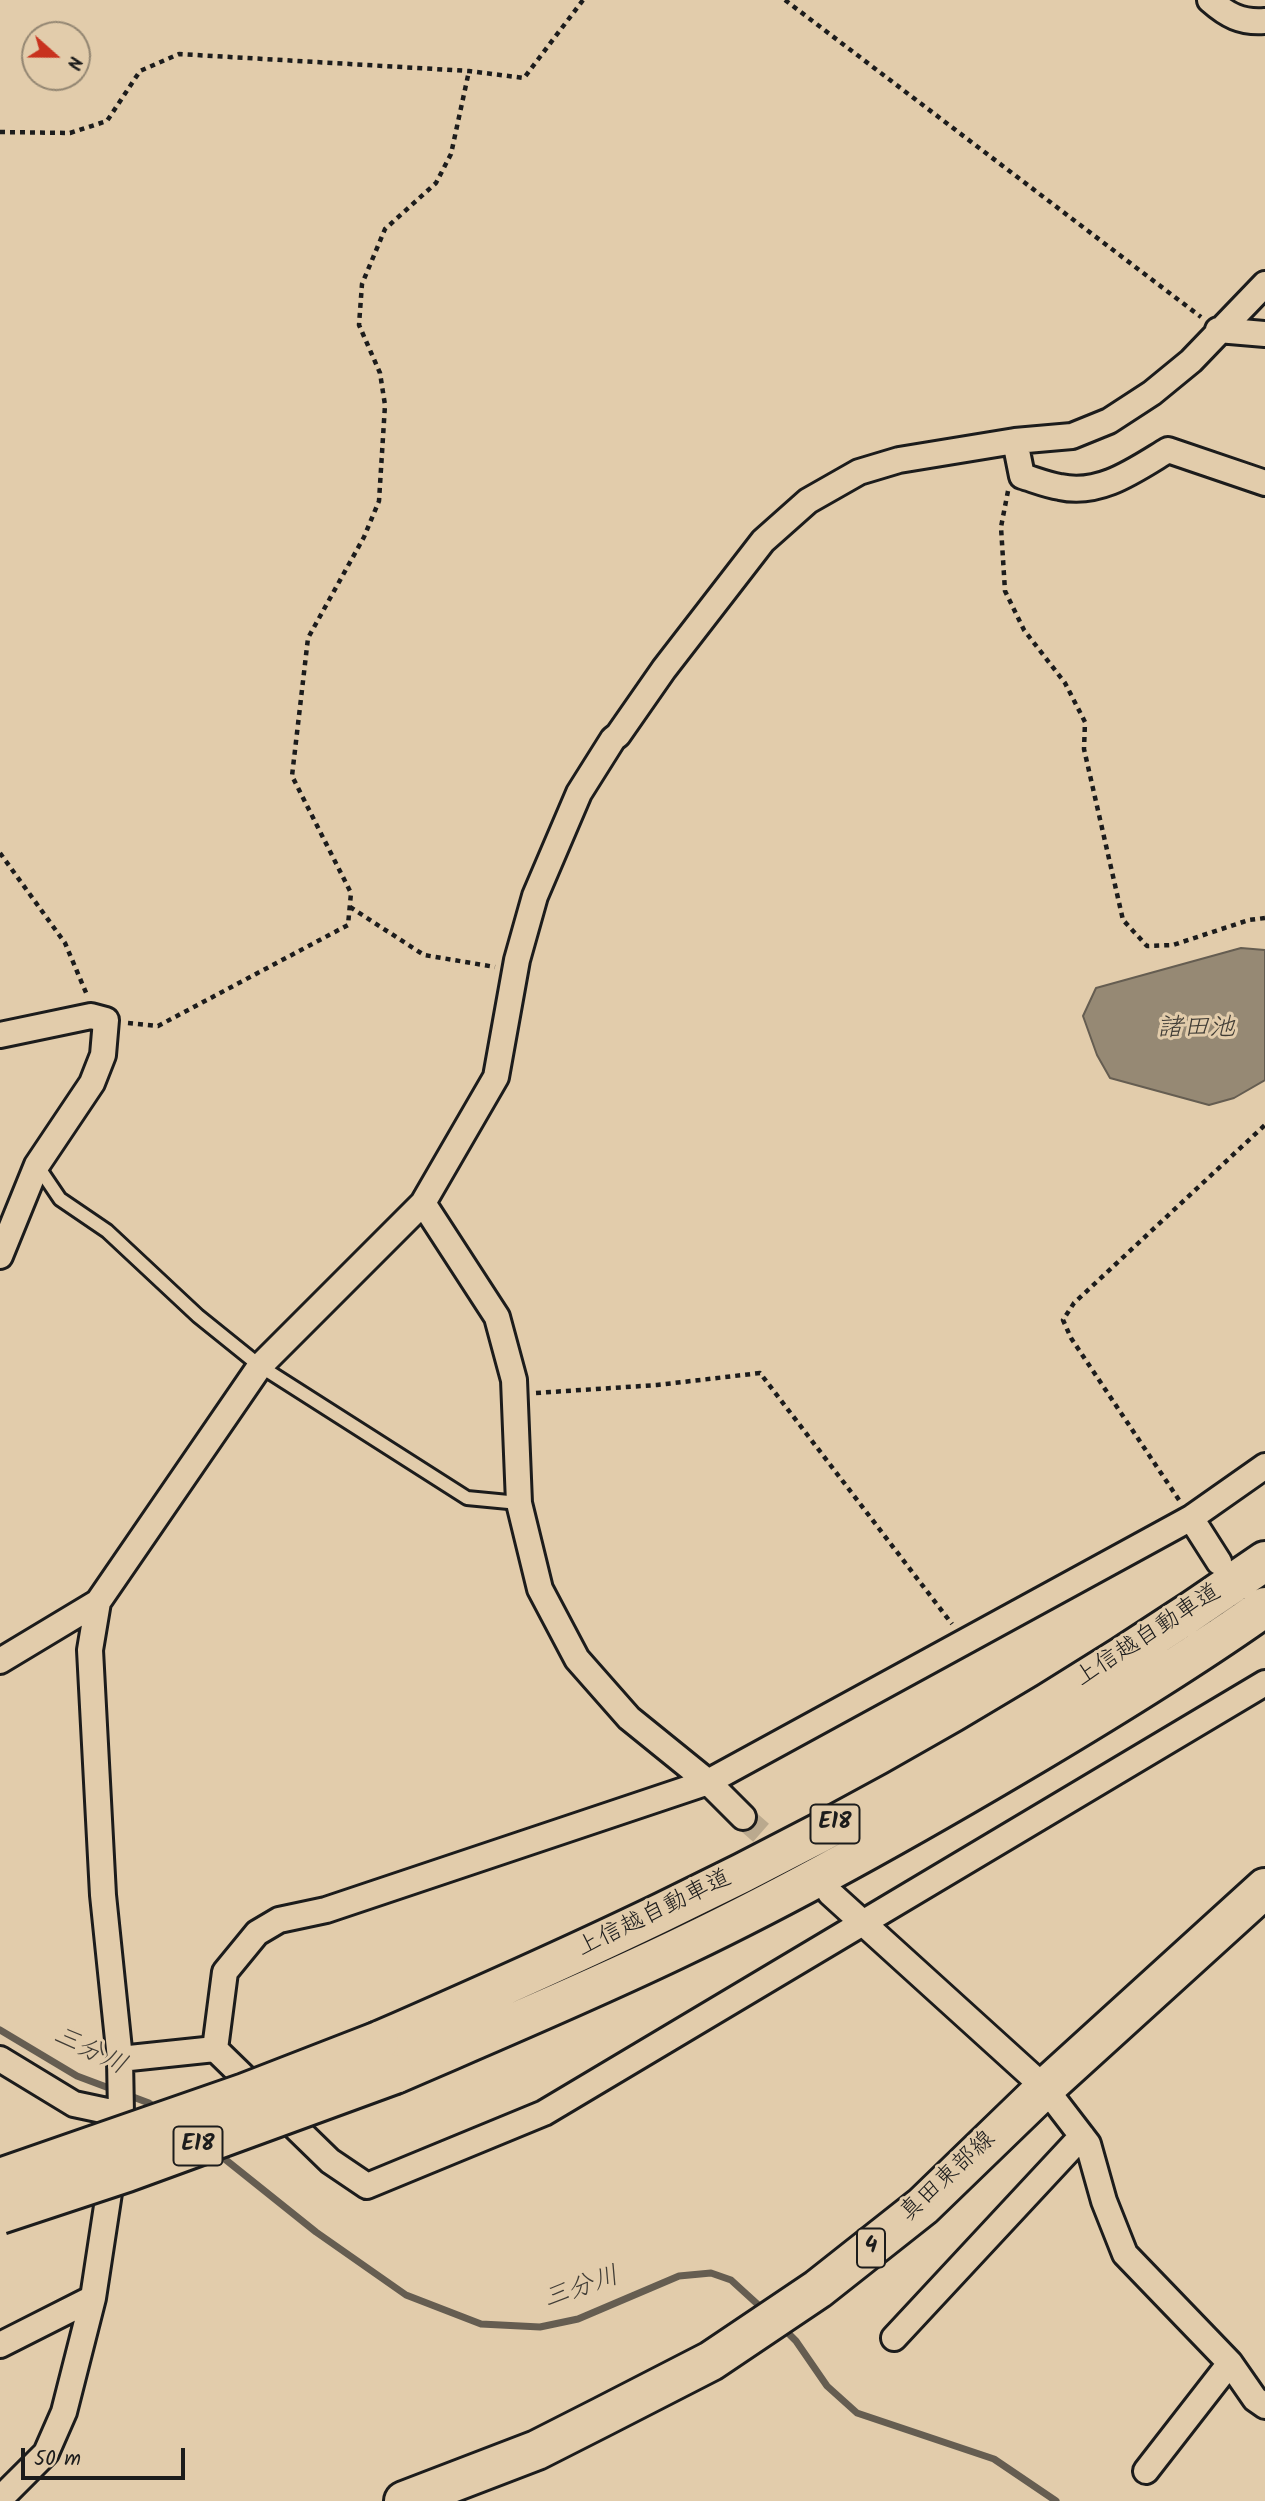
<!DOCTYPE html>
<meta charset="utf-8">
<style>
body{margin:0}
#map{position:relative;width:1265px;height:2501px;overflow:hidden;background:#e2ccab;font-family:Kalam,sans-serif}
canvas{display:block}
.north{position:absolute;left:21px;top:21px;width:70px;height:70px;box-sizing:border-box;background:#e2ccab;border:2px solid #938672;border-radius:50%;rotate:111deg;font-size:19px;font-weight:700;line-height:28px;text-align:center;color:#1c1c1c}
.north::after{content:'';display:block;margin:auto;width:24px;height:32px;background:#c8321e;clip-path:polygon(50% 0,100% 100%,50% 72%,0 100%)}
.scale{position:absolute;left:21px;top:2448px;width:164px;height:32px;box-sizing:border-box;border:4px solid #1c1c1c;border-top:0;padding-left:9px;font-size:21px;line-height:24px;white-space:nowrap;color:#1c1c1c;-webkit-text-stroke:5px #e2ccab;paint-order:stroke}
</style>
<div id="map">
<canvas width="1265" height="2501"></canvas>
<div class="north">N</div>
<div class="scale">50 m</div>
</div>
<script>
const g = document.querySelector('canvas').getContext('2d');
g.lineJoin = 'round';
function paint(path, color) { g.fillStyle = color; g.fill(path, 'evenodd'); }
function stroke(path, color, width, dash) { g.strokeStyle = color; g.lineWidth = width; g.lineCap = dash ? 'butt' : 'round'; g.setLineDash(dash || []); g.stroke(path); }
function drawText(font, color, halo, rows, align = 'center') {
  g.font = font + ' Kalam,"Klee One",sans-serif'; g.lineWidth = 6; g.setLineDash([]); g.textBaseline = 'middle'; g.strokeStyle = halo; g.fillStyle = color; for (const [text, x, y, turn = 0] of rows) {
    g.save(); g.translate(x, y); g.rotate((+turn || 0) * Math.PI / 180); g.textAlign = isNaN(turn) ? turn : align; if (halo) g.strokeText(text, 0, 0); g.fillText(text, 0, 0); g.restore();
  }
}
const water = new Path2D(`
 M1241 948 1265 950V1080L1234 1098 1209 1105 1110 1078 1097 1055 1083 1016 1096 988Z`);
paint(water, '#968974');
stroke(water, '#655d51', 2);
stroke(new Path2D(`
 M0 2030 77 2076 149 2103 159 2110
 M216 2152 316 2232 406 2295 481 2324 540 2327 578 2319 679 2276 711 2273 731 2280 765 2311
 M781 2326 796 2341 827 2386 857 2413 994 2459 1056 2501`), '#655d51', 7);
stroke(new Path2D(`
 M743 1817 792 1860`), '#baa98e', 24, [24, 12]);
const lane = new Path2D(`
 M37 1165 60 1199 107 1231 198 1316 260 1366 467 1498 519 1503`);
const street = new Path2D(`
 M1210 0C1227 15 1241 23 1265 21
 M1218 330 1265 334
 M1015 441 1022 476C1035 480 1047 485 1060 487 1100 496 1135 470 1168 450L1265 483
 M0 1035 91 1016 106 1020 103 1055 92 1083 37 1165 0 1256
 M423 1203 497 1317 514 1380 519 1503 540 1589 577 1659 629 1718 708 1782 743 1817
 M1191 1518 1219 1562
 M0 1661 98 1602 260 1366 423 1203 496 1077 517 960 535 896 579 793 613 739 618 735 664 669 763 541 808 501 859 472 899 460 1015 441 1072 436 1109 421 1152 393 1191 361 1265 284
 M830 1893 1045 2088 1088 2144 1104 2201 1125 2254 1230 2363 1255 2399 1265 2406
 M215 2049 225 1972 257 1933 279 1920 326 1910 708 1782 1191 1518 1265 1466
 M215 2049 330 2161 367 2186 544 2113 1265 1683
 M0 2059 74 2104 121 2114
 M120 2059 215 2049
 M894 2338 1082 2136
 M0 2345 93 2298
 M1146 2471 1230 2363
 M0 2499 46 2453 64 2412 93 2298 121 2114 120 2059 103 1895 90 1650 98 1602`);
const primary = new Path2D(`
 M404 2501 537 2450 602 2417 711 2361 818 2289 923 2206 1045 2088 1265 1888`);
const highway = new Path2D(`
 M379 2041C475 1999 570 1957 663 1912 871 1812 1076 1693 1265 1561
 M395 2074C492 2032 590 1991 685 1945 806 1887 922 1821 1038 1752 1115 1706 1192 1659 1265 1607`);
stroke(lane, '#1c1c1c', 18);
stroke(street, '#1c1c1c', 30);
stroke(primary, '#1c1c1c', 44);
stroke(highway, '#1c1c1c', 44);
stroke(new Path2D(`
 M785 0 1201 317
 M0 132 70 133 107 121 140 71 179 54 469 71 524 78 583 0
 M1008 491 1001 527 1005 591 1024 630 1065 683 1085 722 1084 749 1123 920 1147 946 1173 945 1249 920 1265 918
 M0 853 65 943 87 995
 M350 907 424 955 495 967
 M128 1023 158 1026 348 925 351 893 292 776 308 638 364 537 379 501 385 405 380 373 359 325 362 284 385 229 436 183 451 154 469 71
 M536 1393 657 1385 760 1373 952 1624
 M1179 1500 1071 1338 1063 1320 1074 1303 1265 1125`), '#1c1c1c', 4.5, [5, 5]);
stroke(lane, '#e2ccab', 12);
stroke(street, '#e2ccab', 24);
stroke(primary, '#e2ccab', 38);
stroke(highway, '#e2ccab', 38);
const highwayBridge = new Path2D(`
 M0 2178 245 2093 379 2041
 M0 2214 127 2172 395 2074`);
stroke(highwayBridge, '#1c1c1c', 44, []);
stroke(highwayBridge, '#e2ccab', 38);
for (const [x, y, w] of [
 [835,1824,49],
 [198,2146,49],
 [871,2248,28]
]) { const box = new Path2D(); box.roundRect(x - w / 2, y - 19.5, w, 39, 5); g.fillStyle = '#e2ccab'; g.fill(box); stroke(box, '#1c1c1c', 2); }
drawText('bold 23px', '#1c1c1c', null, [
 ["E18",835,1824],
 ["E18",198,2146],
 ["4",871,2248]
]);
drawText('24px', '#1c1c1c', '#e2ccab', [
 ["上信越自動車道",1149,1637,-33],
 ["上信越自動車道",655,1915,-26],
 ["真田東部線",949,2178,-43]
]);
drawText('italic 26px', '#413d36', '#e2ccab', [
 ["諸田池",1196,1031],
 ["三分川",89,2053,26],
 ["三分川",582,2290,-19]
]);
</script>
